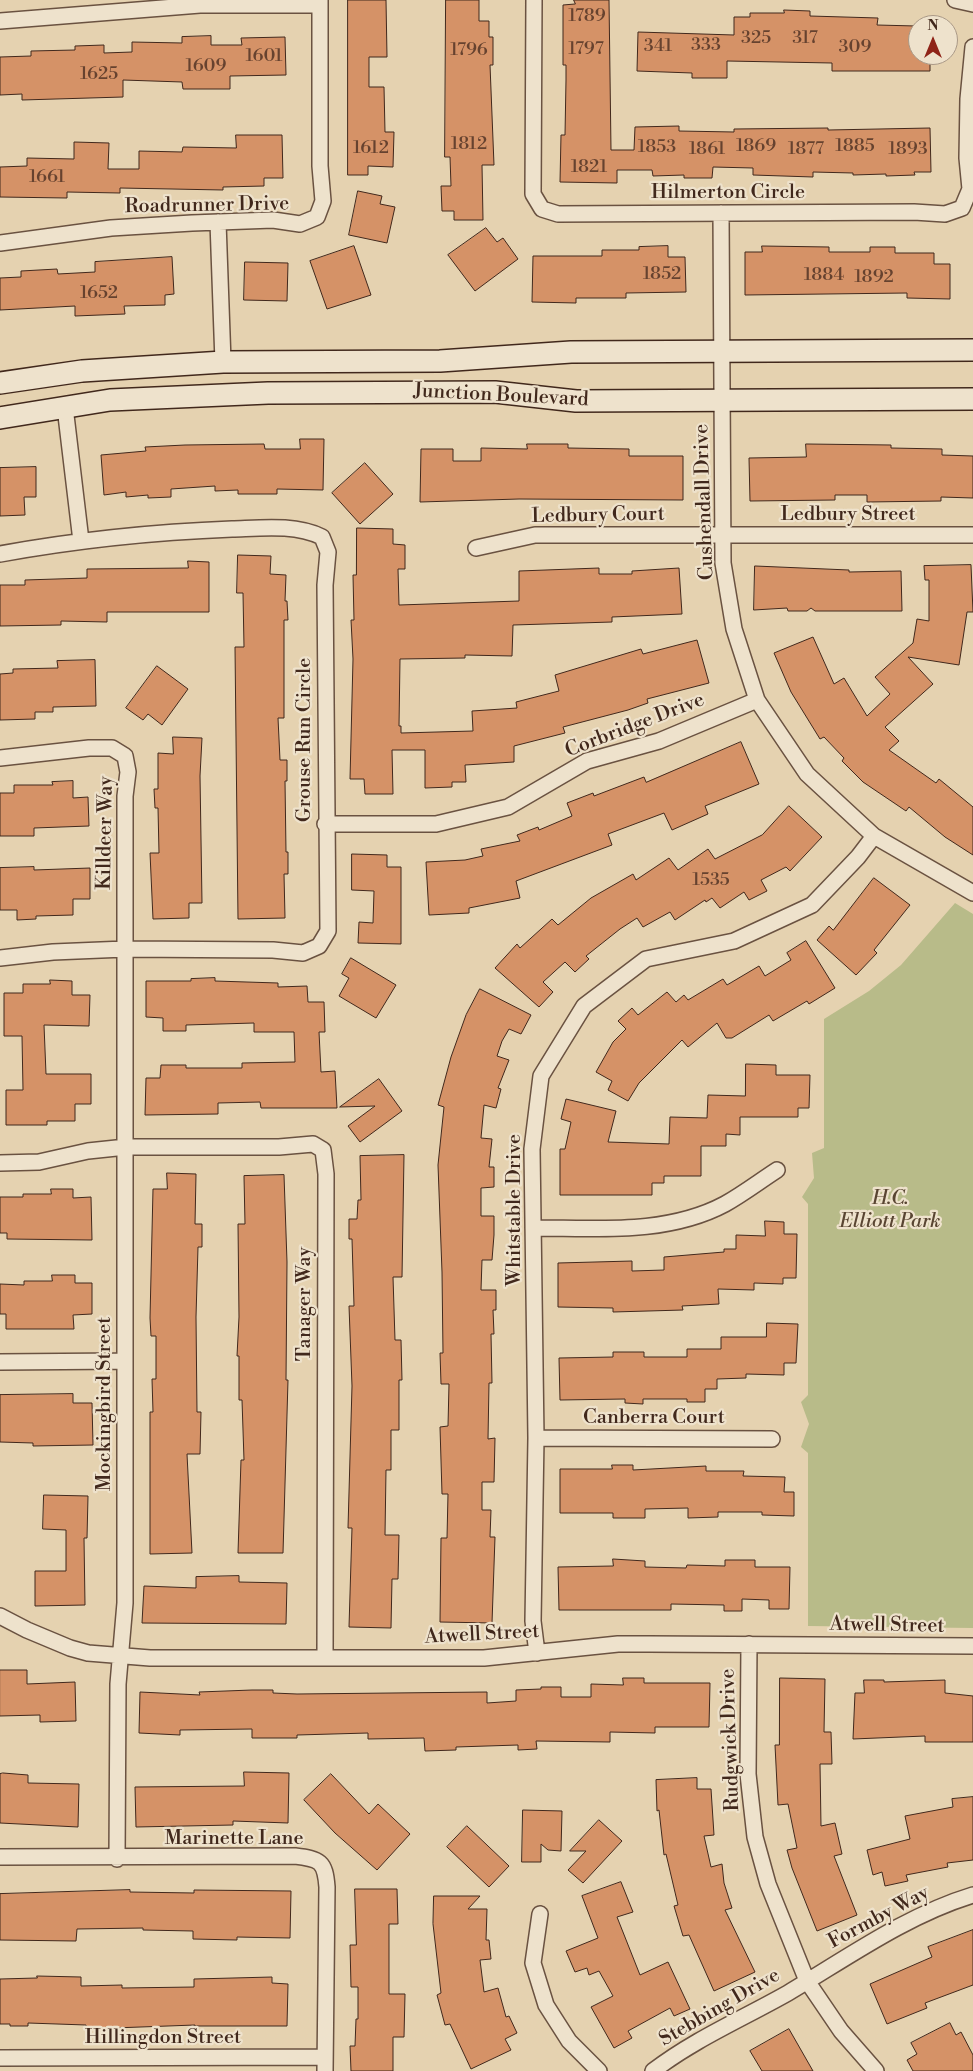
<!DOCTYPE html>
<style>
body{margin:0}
#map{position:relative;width:973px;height:2071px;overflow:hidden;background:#e5d2b0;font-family:"Libre Bodoni",serif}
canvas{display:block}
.north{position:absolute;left:908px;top:15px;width:50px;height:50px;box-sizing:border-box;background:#eee2cc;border:1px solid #a99886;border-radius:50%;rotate:0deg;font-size:14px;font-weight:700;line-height:20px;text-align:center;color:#41281c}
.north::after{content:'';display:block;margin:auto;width:18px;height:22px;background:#8f2418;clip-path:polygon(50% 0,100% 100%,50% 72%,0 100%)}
</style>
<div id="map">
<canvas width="973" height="2071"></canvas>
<div class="north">N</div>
</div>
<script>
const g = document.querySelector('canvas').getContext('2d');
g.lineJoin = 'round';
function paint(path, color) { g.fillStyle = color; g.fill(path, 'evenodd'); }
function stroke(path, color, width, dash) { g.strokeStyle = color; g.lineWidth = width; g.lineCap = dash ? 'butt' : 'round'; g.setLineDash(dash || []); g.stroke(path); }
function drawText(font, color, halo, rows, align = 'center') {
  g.font = font + ' "Libre Bodoni",serif'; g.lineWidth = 4.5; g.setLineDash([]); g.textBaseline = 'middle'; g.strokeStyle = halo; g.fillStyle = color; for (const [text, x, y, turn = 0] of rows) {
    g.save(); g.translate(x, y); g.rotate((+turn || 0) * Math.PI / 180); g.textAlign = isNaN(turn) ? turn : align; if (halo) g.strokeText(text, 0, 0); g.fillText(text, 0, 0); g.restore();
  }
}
paint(new Path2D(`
 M955 903 973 914V1628L808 1626V1453L801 1447 809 1424 801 1402 808 1395V1204L802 1197 814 1178 812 1153 824 1148V1019L869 991 901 965Z`), '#b8bb89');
const building = new Path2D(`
 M348 0H386L387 57H369V87H384L385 132H394L393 167 368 166V175H348Z
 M446 0H479V21H489V37H493V65H490L494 165H482L483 220H454V211H442L441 186H451L450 157H445Z
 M574 0H609L611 150H634L635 127 679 126V131L734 132V129L828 128V130L930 128 931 172H914L915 175 886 176V174L853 175V173L813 172V177L753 175V168L713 167 712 178H684V175L653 176 652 170H617V183L560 182 561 135H565L566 80V65H563V5L575 4Z
 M784 10 810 11V16L878 18 877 25 916 26 918 55H930V71H832V63L727 61V78H692V73L637 71 638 32 734 35V17H750V13H784Z
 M211 36V45H242L241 38 285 37 286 75 230 76V89H183L182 82 123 80V97L22 100V94L0 95V57L31 56V51L75 50V46L104 45V53L132 52V42L182 43V37Z
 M236 135H282L283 178H264V186L223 187V190L120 188V193L67 192V198L0 197V167L27 166V158L74 159V142L109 143 108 169H139V151L182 152 183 147 236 148Z
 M358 191 382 196 380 204 395 207 387 243 349 235Z
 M486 228 497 242 503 238 518 259 475 291 448 255Z
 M354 246 371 295 327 309 310 261Z
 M668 246V257H685L686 292 626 293V298H576V303L532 302 533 256H602V250H639V247Z
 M762 246 829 247V252H870V247H895V253H934V264H950V299L907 298V293L745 295V252H762Z
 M172 257 174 294 165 295V305L124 306 125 314 75 316V306L0 310V278L21 277V271L57 269 58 274 95 272V262Z
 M245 262 288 263 287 301 244 300Z
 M300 439H324L323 490 277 489V494H238V490L215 491V486L171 489V497L148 498V495L126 497V492L104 495 101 455 146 451 145 447 185 445 264 444 265 449H300Z
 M527 444H568V448L629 449V456H683V500L519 499 420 502 421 449H453V461H481V448L527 449Z
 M806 444 891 445V448L942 449V455L973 456V498L941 497V501L867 502V495H835V500L750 501 749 458 806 457Z
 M365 463 393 494 360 524 332 493Z
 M36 467V497H24L25 515 0 516V468Z
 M357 528 393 529V544L405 545V569H398L399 605 519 601V571L599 568V574H632V571L679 568 682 614 612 617V622L513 625 512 656 465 655V658L400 659 399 726H401V733L473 731 472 711 517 708 516 702 559 691 555 675 641 649 643 654 697 640 709 683 647 699 648 703 628 710 563 727 565 733 514 746V762L465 765 466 782H452V787L425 788V750H392L393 794H365L364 779H350L353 659 351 620H354L353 575H356Z
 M238 555 271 556 270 574 286 575 285 601H287L288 620H284V718H278L280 760H287V781H285L286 852H288V874H284L285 918 238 919 235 647H244L243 593H237Z
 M188 561 209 562V612H107V622L61 621V625L0 626V585H25V580L87 578V569L188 568Z
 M971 565 973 612H967L959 665 908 657 933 684 885 727 899 741 889 750 936 783 939 779 973 807V855L945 837 909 807 906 811 863 782 842 761 844 758 824 737 820 739 791 692 774 653 813 637 834 684 844 678 867 716 890 694 875 677 913 643 917 619 929 621V580H925L924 566Z
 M755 566 849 570V572L901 571 902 611H815L811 608 807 611H788L787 608 754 610Z
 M95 660 96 706 53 707V712H35V719L0 720V674L13 673V669L58 668 57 661Z
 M157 666 188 689 162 725 148 714 143 720 126 708Z
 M173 737 202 738 200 776 202 903H189V918L153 919 150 853H159L158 808H155L154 789H158V753L173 754Z
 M741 742 759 784 705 806 708 814 672 830 664 813 608 834 612 845 516 881 520 898 469 908V913L429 915 426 862 465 860 483 856 481 849 520 841 517 835 538 827 539 830 572 816 567 803 593 793 594 796 644 777 646 782Z
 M73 781V798L88 797 89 826 34 828V836H0V793H14V785H53L52 782Z
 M789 806 822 837 790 871 786 867 761 880 767 891 749 900 744 892 720 908 712 898 706 902 705 900 675 920 670 912 643 927 637 918 620 929 586 956 589 959 575 972 565 962 543 982 553 992 539 1007 495 968 517 944 520 948 552 919 558 925 591 898 633 874 636 880 669 858 678 870 708 849 715 859 762 835Z
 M352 854 387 855V867H401V944L358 943 359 922 373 923 374 891 352 890Z
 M34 867V870L90 868V899H73V915L36 916V919L17 920V910H0V868Z
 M874 878 910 905 874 950 877 953 856 975 817 940 829 926 833 930Z
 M806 941 835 988 809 1004 807 1001 773 1021 769 1015 732 1038H726L717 1023 688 1047 682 1040 639 1083 628 1101 608 1090 612 1081 596 1072 613 1042 626 1029 618 1021 632 1008 638 1015 667 992 676 1002 684 995 688 1000 723 979 727 985 759 966 765 976 791 960 787 953Z
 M351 958 396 985 376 1018 339 996 349 978 342 974Z
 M215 978V981L278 983V987L307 986 308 1002H324L325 1032H319L321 1072 335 1071 337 1108H261L260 1102 218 1103V1114L145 1115 146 1078H160L161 1065H186V1068H242V1063L295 1062 294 1032H254V1023L186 1025V1031H163V1018L146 1017V981H191V979Z
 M50 980 72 981V995H90L89 1026 44 1025 46 1074H91V1104H75V1121H47V1125H6V1090H23L22 1036H4V993H23V984H50Z
 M480 989 531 1015 521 1034 509 1029 502 1041 497 1056 509 1060 498 1088 501 1089 496 1108 484 1105 481 1138 492 1139 489 1167H494V1187L481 1188V1216H494V1235L492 1260H482L481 1290H496V1310H493L494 1334H491L492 1383H489L488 1439 495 1438 494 1482H482V1510H491L490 1537H495L492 1623 440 1622 441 1538H447L448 1494H442L440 1427 448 1426 449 1384H441L440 1353H443L442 1272 438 1165 444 1107 438 1105 451 1057 466 1015Z
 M746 1064 776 1065V1075H810L809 1108H798V1117H740V1135L726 1134V1146H701V1176H664V1183H652V1195H560V1149H565L571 1122 561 1119 566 1099 616 1111 608 1142 669 1144 670 1117 707 1118 708 1095 745 1096Z
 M379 1079 402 1111 360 1142 348 1126 375 1106 340 1107Z
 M404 1155 402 1277H393L395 1340H401L402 1380H399V1430H391V1470H386L385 1535H399L398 1579H392L391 1628 349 1627 352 1528H348L352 1386 349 1306H354L352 1239H349V1219H357L358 1200H361L360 1156Z
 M167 1173 196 1174 195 1224H202V1247H198L196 1317 197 1412H201L200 1454H187L192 1553 150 1554V1412H153L152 1379H156V1336H151L150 1318 153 1189H167Z
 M284 1175 287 1262 286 1380H288L283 1553H238L241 1460H244L242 1400H239V1356H237L239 1317 238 1224H245L244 1176Z
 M51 1189H73V1198L91 1197 92 1240 7 1239V1233H0V1197H23V1194H51Z
 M765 1221 784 1222V1234H797L796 1278H783V1284L754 1283V1290L718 1289 719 1304 682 1306 683 1310 613 1312V1308L558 1307V1263L632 1261V1271L664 1270V1257L724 1252V1249H736V1235L765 1236Z
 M52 1275H75V1283H92V1314L73 1315 74 1329H6V1314H0V1284L24 1285V1281H52Z
 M767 1323 798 1324 796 1363H784V1375L746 1374V1378L717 1379V1389H705V1402H687V1399H643V1404L625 1403V1399L560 1400 559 1358 613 1357V1352H644V1357H687V1349H721V1337H766Z
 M73 1394V1403H92L93 1445 33 1446V1443L0 1442V1395Z
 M612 1465H633V1470L706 1466V1471H744L743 1476 785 1477 784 1492H794V1516L762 1515V1512H718V1517L688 1518V1508L645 1509V1518H613V1513H560V1469H612Z
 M44 1495 88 1496 87 1538H84L85 1605 35 1606V1571H66V1530L43 1529Z
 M613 1559 645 1561V1567L686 1568 687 1565 725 1566V1560H755V1567H790L789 1609H769V1600L742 1599V1611H724V1605L671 1604V1610H559L558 1567 613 1566Z
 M239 1576V1582L287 1583 286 1624 142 1623 144 1586 196 1588V1577Z
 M0 1670H27V1684L75 1682 76 1721 40 1722V1715L0 1716Z
 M623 1678H644V1683H710L709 1727H655V1733L610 1732V1742L536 1741 537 1749 518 1750V1745L456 1747V1750L425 1751 424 1738 368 1739V1733L297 1735V1738H252V1729L180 1730V1735L139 1733 140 1692 200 1695 199 1692 252 1690H273V1693L297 1694 487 1692V1703L516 1701V1690L541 1689V1687H561V1697H591V1684L623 1685Z
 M780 1678 825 1679 824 1732H831L832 1764H820L821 1826 835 1823 842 1854 834 1856 857 1915 817 1931 792 1868 787 1850 797 1848 788 1804 778 1805 775 1745H779Z
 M864 1680H884V1682L945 1680V1693L973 1696V1742H925V1736L853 1739 855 1693H864Z
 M244 1772 289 1773 288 1823 233 1821V1825L136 1827 135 1787 244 1786Z
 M3 1773 28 1775V1783L79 1784 78 1827 0 1823V1774Z
 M331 1774 369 1814 378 1804 410 1834 377 1870 335 1833 304 1800Z
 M697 1778V1789H711L714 1835 704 1836 711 1867 722 1864 724 1883 732 1908 725 1910 755 1972 714 1991 689 1935 683 1936 674 1906 678 1905 666 1854 664 1855 659 1810 657 1811 656 1780Z
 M973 1797V1860L947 1863 948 1867 906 1875 908 1881 885 1886 882 1872 873 1875 867 1850 910 1839 905 1816 953 1807 952 1799Z
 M523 1810 562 1811 561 1851 548 1850 541 1844V1862H522Z
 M599 1820 622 1841 583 1883 568 1870 586 1851H570Z
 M467 1826 509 1866 489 1887 447 1847Z
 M621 1882 633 1912 617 1917 640 1975 668 1962 690 2009 674 2016 670 2008 628 2031 632 2038 614 2048 591 2007 613 1996 599 1971 589 1975 587 1968 575 1972 566 1951 598 1938 582 1896Z
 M355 1889H397L398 1924H389V1994H405L404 2037H393V2071H351L350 2046H355L356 2019H358V1987H351L350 1945H356Z
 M130 1890V1892L194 1893V1890L291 1891 290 1938 237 1937V1940L193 1939V1931L143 1930V1928L77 1929 76 1941 0 1940V1894Z
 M434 1896H480L468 1909H487L486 1940H489L491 1959 480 1960 484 1992 498 1988 506 2017 509 2016 517 2033 505 2039 511 2050 471 2069 450 2024 445 2025 437 1995 441 1993 433 1924Z
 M973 1930V1985L925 2003 927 2008 887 2024 870 1984 932 1957 928 1947Z
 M37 1976 81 1977V1986L122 1985V1988L194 1987V1979L272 1977V1983L288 1984 287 2026H195V2025L86 2029V2025L28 2023V2026H10V2024H0V1979L37 1978Z
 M950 2023 956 2035 961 2032 973 2055V2071H913L907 2060 917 2054 911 2043Z
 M789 2029 813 2071H762L750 2051Z`);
paint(building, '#d59267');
stroke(building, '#41281c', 1);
const street = new Path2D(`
 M534 0 533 194 542 209 558 214 914 212 945 214 962 208 970 189 967 158 968 99 973 47
 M955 0 973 4
 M0 21 200 5H320
 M721 213 723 563 734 629 757 700 807 774 874 836 973 893
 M218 222 223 362
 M0 243 111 228 192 223 273 220 300 224 317 217 323 201 320 166V0
 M65 407 81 541
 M476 548 535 535H973
 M0 554C77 540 154 532 232 529 262 528 295 524 322 537L328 552 325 585 328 931 319 946 303 953 273 950 125 949 53 952 0 958
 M0 758 89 748H112L125 756 128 772 125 796V1603L118 1684 117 1859
 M325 824H436L508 807 587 761 659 741 757 700
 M0 1163 39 1162 88 1151 126 1147H279L313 1144 323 1150 326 1174 325 1658
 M533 1228C597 1228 667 1235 725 1204 743 1194 760 1181 777 1170
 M0 1362 125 1361
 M536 1438 772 1439
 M0 1616 27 1630 70 1648 88 1653 150 1658H484L618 1644H649L973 1646
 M749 1644 748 1774 755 1837 768 1884 807 1981 841 2031 876 2071
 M537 1653 533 1621 536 1438 532 1149 541 1076 584 1006 646 959 734 941 812 905 858 857 874 836
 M0 1857 295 1856C320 1859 325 1861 327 1887L325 2071
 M540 1914 533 1963 546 2005 569 2041 599 2071
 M0 2058 325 2057
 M653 2071C695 2039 742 2019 788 1993 847 1958 907 1915 973 1895`);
const secondary = new Path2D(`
 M0 383 82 371 223 362 440 361 571 352 973 350
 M0 418 110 400 268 393 495 392 576 401 973 399`);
stroke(street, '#6a5241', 18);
stroke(secondary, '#41281c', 24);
stroke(street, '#eee2cc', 15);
stroke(secondary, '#eee2cc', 21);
drawText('18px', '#66422f', null, [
 ["1789",587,17],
 ["325",756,39],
 ["317",805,39],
 ["333",706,46],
 ["341",658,47],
 ["309",855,48],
 ["1797",586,50],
 ["1796",469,51],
 ["1601",264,57],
 ["1609",206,67],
 ["1625",99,75],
 ["1812",469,145],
 ["1869",756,147],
 ["1885",855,147],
 ["1853",657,148],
 ["1612",371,149],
 ["1861",707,150],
 ["1877",806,150],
 ["1893",908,150],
 ["1821",589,168],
 ["1661",47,178],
 ["1852",662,275],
 ["1884",824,276],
 ["1892",874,278],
 ["1652",99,294],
 ["1535",711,881]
]);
drawText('20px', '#41281c', '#eee2cc', [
 ["Hilmerton Circle",728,193],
 ["Roadrunner Drive",207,206,-1],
 ["Junction Boulevard",501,396,3],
 ["Cushendall Drive",705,502,-92],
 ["Ledbury Street",848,515],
 ["Ledbury Court",598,516,-1],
 ["Corbridge Drive",635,726,-21],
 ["Grouse Run Circle",305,740,-90],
 ["Killdeer Way",106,833,-89],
 ["Whitstable Drive",515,1210,-90],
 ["Tanager Way",305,1304,-90],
 ["Mockingbird Street",105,1404,-90],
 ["Canberra Court",654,1418],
 ["Atwell Street",887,1626,1],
 ["Atwell Street",482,1635,-3],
 ["Rudgwick Drive",731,1740,-92],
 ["Marinette Lane",234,1839],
 ["Formby Way",879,1918,-28],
 ["Stebbing Drive",720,2008,-30],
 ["Hillingdon Street",163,2038]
]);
drawText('italic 20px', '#594532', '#eee2cc', [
 ["H.C.",890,1199],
 ["Elliott Park",890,1222]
]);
</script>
